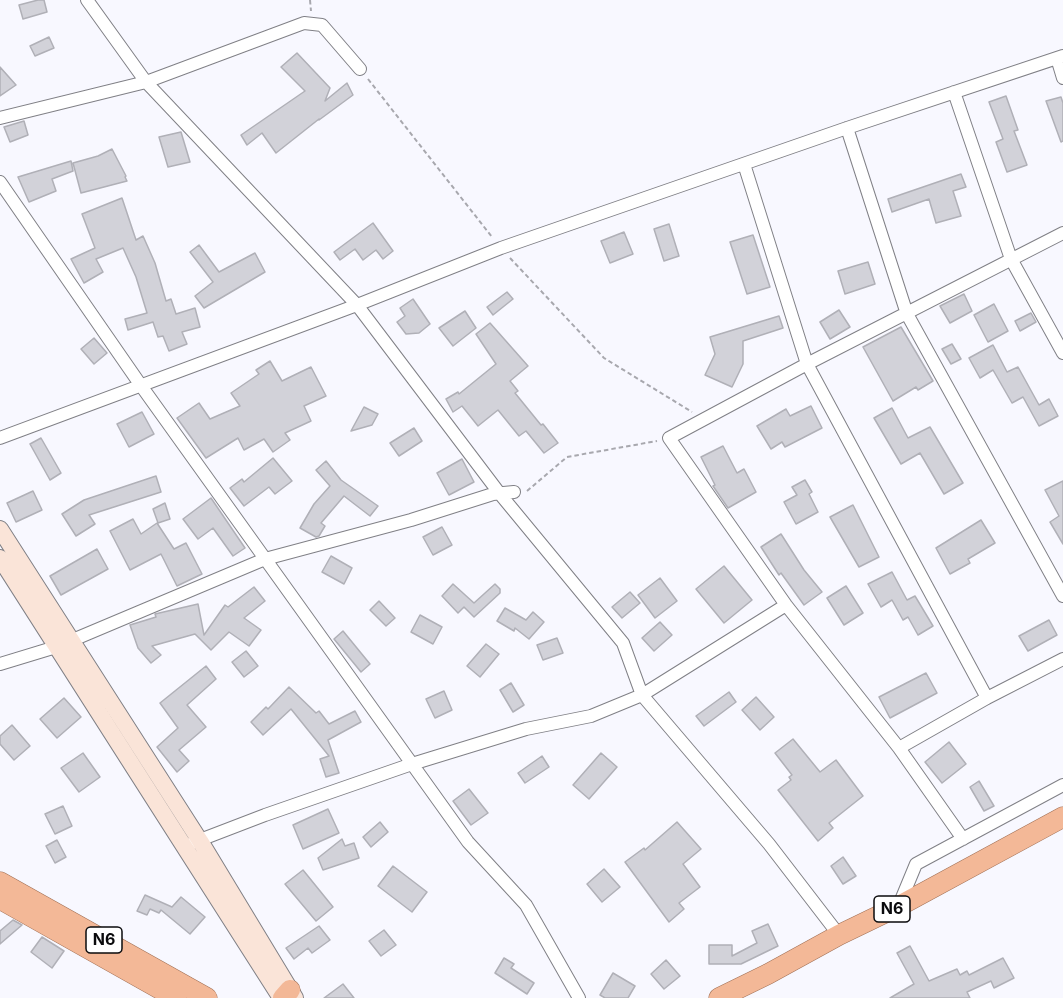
<!DOCTYPE html>
<style>
body{margin:0}
canvas{display:block;background:#f8f8ff}
</style>
<canvas width="1063" height="998"></canvas>
<script>
const g = document.querySelector('canvas').getContext('2d');
g.lineJoin = 'round';
function paint(path, color) { g.fillStyle = color; g.fill(path, 'evenodd'); }
function stroke(path, color, width, dash) { g.strokeStyle = color; g.lineWidth = width; g.lineCap = dash ? 'butt' : 'round'; g.setLineDash(dash || []); g.stroke(path); }
function drawText(font, color, halo, rows, align = 'center') {
  g.font = font + ' Inter,sans-serif'; g.lineWidth = 5; g.setLineDash([]); g.textBaseline = 'middle'; g.strokeStyle = halo; g.fillStyle = color; for (const [text, x, y, turn = 0] of rows) {
    g.save(); g.translate(x, y); g.rotate((+turn || 0) * Math.PI / 180); g.textAlign = isNaN(turn) ? turn : align; if (halo) g.strokeText(text, 0, 0); g.fillText(text, 0, 0); g.restore();
  }
}
const building = new Path2D(`
 M38 0H44L47 12 23 19 19 5Z
 M49 37 54 48 35 56 30 46Z
 M297 53 330 88 325 101 347 83 353 95 319 120V119L276 153 262 133 247 145 241 135 305 91 281 67Z
 M0 67 16 85 0 96Z
 M1006 96 1018 130 1014 131 1027 165 1007 172 996 142 1003 139 989 102Z
 M1061 97 1063 103V141L1061 142 1046 101Z
 M24 121 28 135 10 142 4 127Z
 M181 132 190 162 168 167 159 137Z
 M112 149 126 176 125 177 127 181 81 193 73 163 98 156Z
 M71 161 73 171 52 179 56 191 29 202 18 177Z
 M961 174 966 187 953 191 961 216 936 223 929 199 892 212 888 199Z
 M122 198 136 240 143 236 155 263 166 301 171 299 176 314 195 308 200 327 182 332 187 344 169 351 163 336 158 337 153 322 128 330 125 319 147 313 136 277 123 248 96 259 103 272 84 283 71 259 95 248 82 214Z
 M373 223 393 251 383 259 376 250 363 260 355 249 340 260 334 252Z
 M669 224 679 256 664 261 654 229Z
 M624 232 633 254 610 263 601 241Z
 M753 235 770 287 747 294 730 242Z
 M199 245 219 272 255 253 265 272 204 308 195 296 213 282 190 252Z
 M868 262 875 284 845 294 838 271Z
 M507 292 513 299 493 315 487 307Z
 M964 294 972 311 950 323 940 306Z
 M413 299 430 324 419 333 406 334 397 322 405 316 400 308Z
 M994 304 1008 331 988 342 974 315Z
 M839 310 850 327 830 339 820 322Z
 M465 311 476 328 453 346 439 328Z
 M1031 313 1036 322 1020 331 1015 321Z
 M779 316 783 328 743 341V364L732 387 705 375 715 354 710 337Z
 M490 323 528 366 510 381 518 391 515 393 541 425 543 424 558 443 544 453 526 431 519 436 498 410 478 426 462 406 453 412 446 399 458 392 459 394 496 364 476 334Z
 M901 327 933 381 918 390 916 387 893 401 863 347Z
 M94 338 107 353 94 364 81 349Z
 M952 344 961 359 951 364 942 349Z
 M993 345 1007 372 1018 367 1039 405 1049 399 1058 416 1039 426 1023 397 1012 403 993 370 980 378 969 358Z
 M270 361 282 381 311 367 326 396 304 406 311 421 285 433 290 440 273 452 264 439 244 450 238 438 206 458 177 418 199 403 210 419 240 406 231 393 259 374 256 370Z
 M811 406 822 428 785 447 782 442 771 449 757 426 786 409 790 416Z
 M364 407 378 414 372 425 351 431Z
 M892 408 908 438 930 427 963 483 944 494 920 453 901 464 874 418Z
 M142 412 154 434 129 447 117 424Z
 M414 428 422 441 399 456 390 443Z
 M41 438 61 473 50 480 30 444Z
 M723 446 737 473 744 469 756 492 728 508 713 486 715 485 701 457Z
 M273 458 292 481 275 494 269 487 244 506 230 488 242 479 244 482Z
 M462 459 474 482 449 495 437 473Z
 M326 461 341 480 378 506 370 516 344 496 321 523 325 526 319 536 316 537 300 528 314 504 330 486 316 470Z
 M156 476 161 492 89 515 95 524 76 536 62 514 84 500Z
 M805 480 812 492 809 494 818 512 796 524 784 502 797 495 792 487Z
 M1063 481V544L1050 522 1059 516 1045 490Z
 M33 491 42 510 16 522 7 503Z
 M211 498 245 548 233 556 213 528 198 539 183 519Z
 M165 503 170 519 158 523 153 509Z
 M853 505 879 557 859 567 830 517Z
 M133 519 141 534 157 523 174 549 186 543 202 574 177 586 161 554 130 570 110 531Z
 M981 520 995 543 968 559 970 563 950 574 936 548Z
 M442 527 452 545 433 555 423 537Z
 M781 534 804 570 822 592 804 605 781 573 779 575 761 547Z
 M97 549 108 569 61 595 50 576Z
 M331 556 352 568 344 584 322 572Z
 M724 566 752 600 724 623 696 589Z
 M892 572 907 600 915 596 933 626 918 635 908 617 903 620 892 600 881 607 868 584Z
 M660 578 677 601 655 618 638 595Z
 M453 584 474 603 495 584 500 589V593L474 617 464 607 458 613 442 596Z
 M846 586 863 613 844 625 827 598Z
 M254 587 265 601 244 618 261 630 249 646 229 632 211 650 195 634 152 646 161 655 151 663 138 648 130 625 156 617 155 614 198 604 204 635 225 605 228 607Z
 M630 592 640 603 622 618 612 607Z
 M379 601 395 618 386 626 370 610Z
 M505 608 526 620 533 612 544 622 529 639 515 628 514 631 497 621Z
 M420 615 442 627 433 644 411 632Z
 M1049 620 1057 635 1028 651 1019 636Z
 M660 622 672 635 654 651 642 638Z
 M343 631 370 664 361 672 334 639Z
 M557 638 563 653 543 660 537 645Z
 M486 644 499 654 480 677 467 666Z
 M246 651 258 666 244 677 232 662Z
 M206 666 216 679 187 705 206 727 179 750 189 761 177 772 157 747 178 728 160 703Z
 M926 673 937 693 890 718 879 697Z
 M511 683 524 705 513 712 500 690Z
 M289 687 316 713 319 711 329 724 355 711 361 722 328 740 339 773 326 777 320 759 329 756 291 709 263 735 251 722 266 707 268 709Z
 M444 691 452 710 435 718 426 699Z
 M729 692 736 702 704 726 696 716Z
 M756 697 774 717 760 730 742 710Z
 M64 698 81 717 57 738 40 719Z
 M12 725 30 746 14 760 0 744V736Z
 M793 739 820 772 836 760 863 796 829 823 833 828 818 841 778 790 791 780 789 777 792 775 775 753Z
 M949 742 966 764 942 783 925 762Z
 M83 753 100 777 79 792 61 768Z
 M601 753 617 767 589 799 573 785Z
 M542 756 549 767 525 783 518 773Z
 M979 781 994 806 984 811 970 787Z
 M469 789 488 813 471 825 453 801Z
 M63 806 72 826 55 834 45 814Z
 M328 809 339 833 303 849 293 825Z
 M380 822 388 832 371 847 363 837Z
 M677 822 701 849 683 864 700 887 679 903 684 909 669 922 625 862 644 848 645 850Z
 M342 839 345 846 354 843 359 858 323 870 318 858Z
 M57 840 66 857 55 863 46 846Z
 M843 857 856 876 843 884 831 866Z
 M393 866 427 892 412 912 378 886Z
 M604 869 620 887 602 902 587 884Z
 M303 870 333 907 316 921 285 884Z
 M145 895 172 907 181 897 205 917 190 934 161 910 159 913 150 909 147 915 137 911Z
 M13 920 22 925 0 944V931Z
 M768 924 778 946 741 964H709V945H732V956L757 943 752 931Z
 M319 926 330 940 312 953 308 948 294 959 286 948Z
 M384 930 396 945 381 956 369 941Z
 M42 937 64 951 52 968 31 952Z
 M910 946 929 981 957 969 960 975 967 971 969 975 1003 958 1014 978 994 988 991 981 967 992 970 998H890L914 984 897 953Z
 M504 958 514 964 511 968 534 983 527 994 495 973Z
 M666 960 680 976 664 989 651 974Z
 M613 973 635 986 628 998H605L600 995Z
 M343 984 354 998H324Z`);
paint(building, '#d2d2d9');
stroke(building, '#b0b0b7', 1.5);
const minor = new Path2D(`
 M87 0 146 82 357 305 500 494 623 643 642 695 769 844 839 935
 M1057 58 1063 78
 M954 92 1011 259 1063 353
 M0 118 146 82 304 23 322 25 360 69
 M847 128 907 314 1063 596
 M744 164 807 364 987 698
 M0 182 142 387 468 842 526 905 579 998
 M0 438 357 305 501 248 847 128 1063 56
 M0 664 56 647 265 559 411 520 493 494 514 492
 M899 748 987 698 1063 659
 M963 839 899 748 786 605 669 438 807 364 1063 233
 M192 843 265 815 412 764 526 729 591 716 642 695 786 605
 M899 905 916 864 1063 785`);
const secondary = new Path2D(`
 M0 529 200 841 295 998
 M0 558 281 998`);
const trunk = new Path2D(`
 M0 882 207 998
 M0 899 176 998
 M283 998 290 990
 M719 998 768 974 839 935 899 906 1063 817`);
stroke(minor, '#808086', 14);
stroke(secondary, '#808086', 18);
stroke(trunk, '#a07056', 21);
stroke(new Path2D(`
 M310 0 311 11
 M368 79 492 237
 M510 258 604 358 692 412
 M527 491 567 457 657 441`), '#a8a8ae', 2, [4.5, 3]);
stroke(minor, '#fff', 12);
stroke(secondary, '#fae4d8', 16);
stroke(trunk, '#f3b897', 20);
for (const [x, y, w] of [
 [892,909,36],
 [104,940,36]
]) { const box = new Path2D(); box.roundRect(x - w / 2, y - 13, w, 26, 4.5); g.fillStyle = '#fff'; g.fill(box); stroke(box, '#0b0b0d', 1.5); }
drawText('bold 16px', '#0b0b0d', null, [
 ["N6",892,909],
 ["N6",104,940]
]);
</script>
